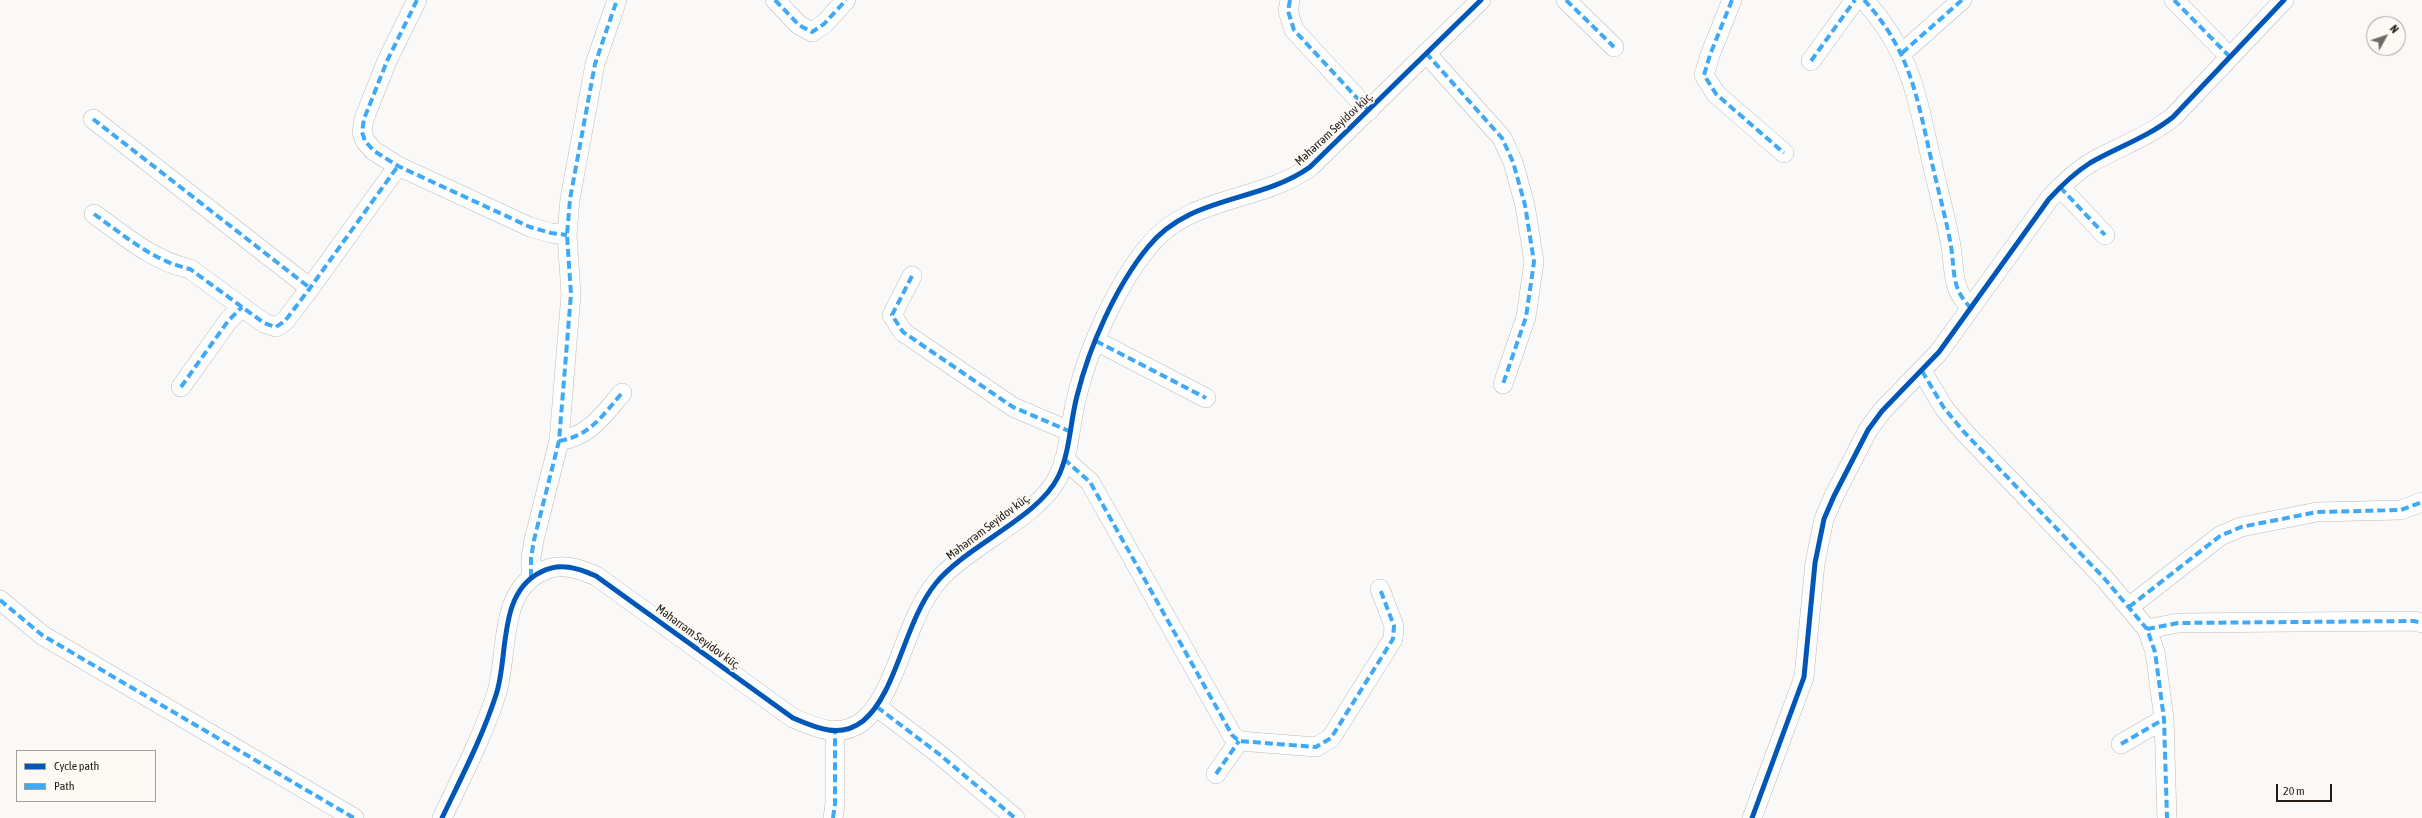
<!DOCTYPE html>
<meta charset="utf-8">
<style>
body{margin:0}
#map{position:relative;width:2422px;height:818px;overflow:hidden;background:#fbf9f7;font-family:"Asap Condensed",sans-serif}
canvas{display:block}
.legend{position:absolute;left:16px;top:750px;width:140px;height:52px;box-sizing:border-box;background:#fdf9f5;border:1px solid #a7a19c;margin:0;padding:5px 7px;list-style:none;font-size:12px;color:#251d16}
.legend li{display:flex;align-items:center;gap:8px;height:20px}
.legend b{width:20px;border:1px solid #a7a19c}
.north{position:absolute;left:2366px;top:16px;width:40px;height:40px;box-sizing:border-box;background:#fdf9f5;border:1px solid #a7a19c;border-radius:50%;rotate:50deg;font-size:11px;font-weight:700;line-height:16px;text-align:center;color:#251d16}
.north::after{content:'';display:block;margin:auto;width:14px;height:18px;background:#706a65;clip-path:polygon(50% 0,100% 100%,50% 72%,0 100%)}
.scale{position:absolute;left:2276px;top:784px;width:56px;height:18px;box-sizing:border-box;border:2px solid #251d16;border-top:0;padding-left:5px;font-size:12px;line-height:14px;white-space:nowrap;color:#251d16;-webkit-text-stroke:3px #fdf9f5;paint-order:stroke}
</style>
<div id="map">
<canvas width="2422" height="818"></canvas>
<ul class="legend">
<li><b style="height:5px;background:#0057b8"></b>Cycle path</li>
<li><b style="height:5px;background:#3fa9f5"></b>Path</li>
</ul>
<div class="north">N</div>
<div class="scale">20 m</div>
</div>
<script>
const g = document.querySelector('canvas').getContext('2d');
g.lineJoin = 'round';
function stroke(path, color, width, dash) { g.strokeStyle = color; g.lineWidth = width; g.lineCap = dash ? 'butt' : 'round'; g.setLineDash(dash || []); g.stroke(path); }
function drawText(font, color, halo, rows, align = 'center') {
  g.font = font + ' "Asap Condensed",sans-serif'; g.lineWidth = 4; g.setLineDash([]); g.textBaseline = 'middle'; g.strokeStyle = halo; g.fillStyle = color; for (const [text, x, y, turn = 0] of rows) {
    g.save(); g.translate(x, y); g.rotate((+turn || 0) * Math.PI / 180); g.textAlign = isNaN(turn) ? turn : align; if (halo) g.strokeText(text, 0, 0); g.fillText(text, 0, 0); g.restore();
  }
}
const minor = new Path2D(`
 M417 0 387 61 364 119 362 132 365 141 374 151 398 166 530 227 551 233 567 235
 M775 0 799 25 812 32 824 24 846 0
 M1290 0 1288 11 1294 30 1369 111
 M1566 0 1614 47
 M1732 0 1710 55 1704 75 1716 94 1784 153
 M1864 0C1911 51 1917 98 1932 163 1938 190 1946 218 1951 246 1955 271 1951 288 1970 307
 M2174 0 2230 57
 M1426 53 1502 138 1513 162 1525 205 1534 262 1526 317 1503 384
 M1902 53 1962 0
 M1811 61 1855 0
 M93 119 310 288
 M2060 187 2105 235
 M94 214C125 236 153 261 190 269L264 323 276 327 285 321 310 288 398 166
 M912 276 892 315 903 332 1013 407 1069 431
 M1096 341 1206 398
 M1922 371 1944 408 1964 432 2104 578 2147 629 2155 652 2164 719 2167 818
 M181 387 228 321 242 307
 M559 441C590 436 603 415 622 393
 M1064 459 1090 482 1232 735 1239 741 1316 747 1331 738 1393 639 1394 626 1380 589
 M531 577V558L534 540 559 441 571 294 567 235 570 199 595 64 617 0
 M0 600 42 635 354 818
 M2129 607 2220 536 2241 527 2317 512 2401 510 2422 502
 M2147 629 2178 623 2414 621 2422 623
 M877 707 939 754 1015 818
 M2121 744 2164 719
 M1216 774 1239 741
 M442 818C461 778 482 738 496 695 509 657 497 593 541 572 560 562 578 568 596 576L793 718C816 728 840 739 863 721 897 693 904 622 936 583 967 545 1038 518 1058 477 1070 453 1070 422 1077 396 1089 347 1116 286 1148 247 1189 195 1260 203 1310 167L1481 0
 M833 818 835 804V732
 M1752 818 1804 677 1815 563 1824 519 1834 496 1868 430 1882 411 1939 352 2049 199C2061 186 2074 173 2090 163 2118 147 2148 137 2173 117L2284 0`);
stroke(minor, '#beb9b5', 20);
stroke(minor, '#fefefe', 19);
stroke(new Path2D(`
 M417 0 387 61 364 119 362 132 365 141 374 151 398 166 530 227 551 233 567 235
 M775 0 799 25 812 32 824 24 846 0
 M1290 0 1288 11 1294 30 1369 111
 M1566 0 1614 47
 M1732 0 1710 55 1704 75 1716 94 1784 153
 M1864 0C1911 51 1917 98 1932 163 1938 190 1946 218 1951 246 1955 271 1951 288 1970 307
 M2174 0 2230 57
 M1426 53 1502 138 1513 162 1525 205 1534 262 1526 317 1503 384
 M1902 53 1962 0
 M1811 61 1855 0
 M93 119 310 288
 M2060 187 2105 235
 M94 214C125 236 153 261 190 269L264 323 276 327 285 321 310 288 398 166
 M912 276 892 315 903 332 1013 407 1069 431
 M1096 341 1206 398
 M1922 371 1944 408 1964 432 2104 578 2147 629 2155 652 2164 719 2167 818
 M181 387 228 321 242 307
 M559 441C590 436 603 415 622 393
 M1064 459 1090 482 1232 735 1239 741 1316 747 1331 738 1393 639 1394 626 1380 589
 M531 577V558L534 540 559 441 571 294 567 235 570 199 595 64 617 0
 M0 600 42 635 354 818
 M2129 607 2220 536 2241 527 2317 512 2401 510 2422 502
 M2147 629 2178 623 2414 621 2422 623
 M877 707 939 754 1015 818
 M2121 744 2164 719
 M1216 774 1239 741
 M833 818 835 804V732`), '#3fa9f5', 4, [8, 4]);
stroke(new Path2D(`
 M442 818C461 778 482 738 496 695 509 657 497 593 541 572 560 562 578 568 596 576L793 718C816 728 840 739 863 721 897 693 904 622 936 583 967 545 1038 518 1058 477 1070 453 1070 422 1077 396 1089 347 1116 286 1148 247 1189 195 1260 203 1310 167L1481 0
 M1752 818 1804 677 1815 563 1824 519 1834 496 1868 430 1882 411 1939 352 2049 199C2061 186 2074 173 2090 163 2118 147 2148 137 2173 117L2284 0`), '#0057b8', 5);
drawText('12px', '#251d16', '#fdf9f5', [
 ["Məhərrəm Seyidov küç.",1334,129,-43],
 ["Məhərrəm Seyidov küç.",988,527,-37],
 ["Məhərrəm Seyidov küç.",698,637,36]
]);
</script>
